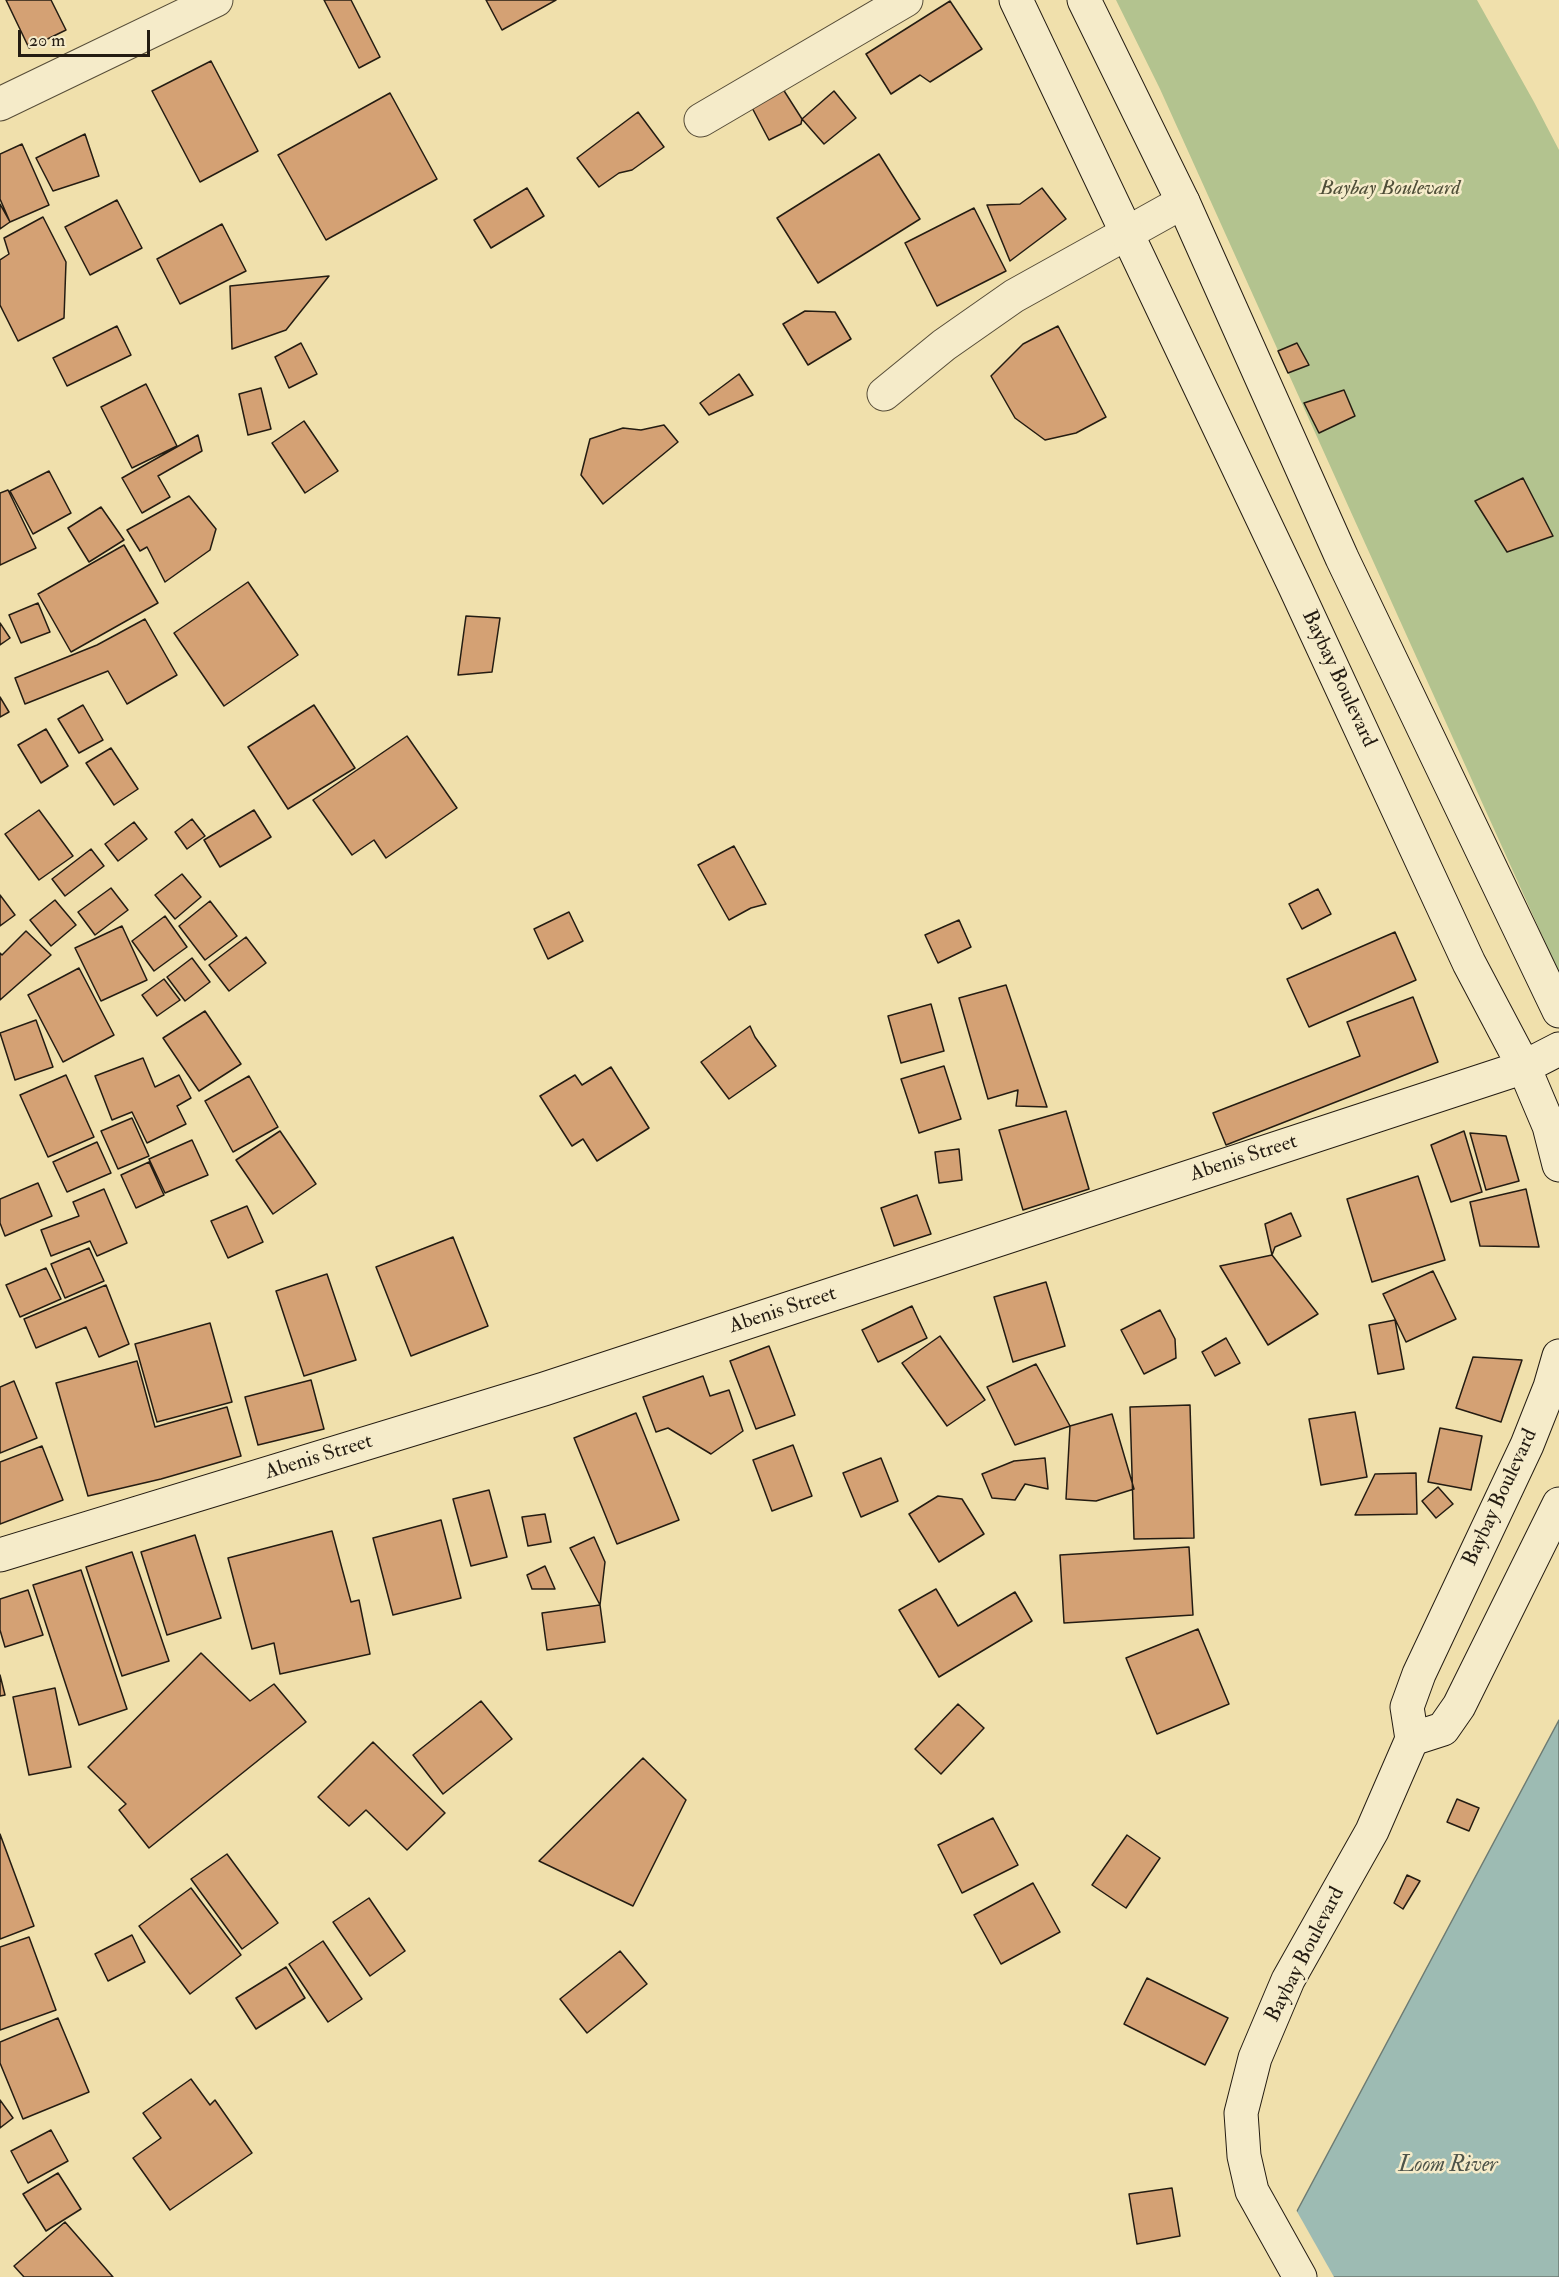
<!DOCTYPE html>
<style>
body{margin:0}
#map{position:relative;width:1559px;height:2277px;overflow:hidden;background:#f0e0ac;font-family:"IM FELL Double Pica",serif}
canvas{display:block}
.scale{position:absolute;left:18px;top:30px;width:132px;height:27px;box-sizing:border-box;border:3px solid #241c12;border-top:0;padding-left:8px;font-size:18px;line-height:21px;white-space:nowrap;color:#241c12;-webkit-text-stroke:4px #f5ebc9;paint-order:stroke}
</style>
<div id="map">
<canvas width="1559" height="2277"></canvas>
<div class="scale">20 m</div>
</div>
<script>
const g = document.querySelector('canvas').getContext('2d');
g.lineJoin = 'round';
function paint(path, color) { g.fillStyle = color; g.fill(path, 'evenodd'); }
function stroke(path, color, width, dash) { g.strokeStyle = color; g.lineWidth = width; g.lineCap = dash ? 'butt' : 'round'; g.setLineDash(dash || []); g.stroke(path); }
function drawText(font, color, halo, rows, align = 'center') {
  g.font = font + ' "IM FELL Double Pica",serif'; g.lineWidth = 5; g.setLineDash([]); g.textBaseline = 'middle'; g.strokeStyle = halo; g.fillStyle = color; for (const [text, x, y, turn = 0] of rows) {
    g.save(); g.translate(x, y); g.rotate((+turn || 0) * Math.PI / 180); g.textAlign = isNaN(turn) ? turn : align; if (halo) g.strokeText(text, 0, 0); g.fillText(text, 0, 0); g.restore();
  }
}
paint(new Path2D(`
 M1116 0H1477L1534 102 1559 150V973L1160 89Z`), '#b3c38f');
const water = new Path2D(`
 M1559 1720V2277H1329L1296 2213Z`);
paint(water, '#9dbbb3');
stroke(water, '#6d7b73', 1.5);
paint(new Path2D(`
 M1295 2208 1334 2277H1326L1293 2214Z`), '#f0e0ac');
const building = new Path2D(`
 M6 0H51L66 30 29 48Z
 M324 0H351L380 57 359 68Z
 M486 0H556L502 30Z
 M950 1 982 49 930 82 920 75 891 94 866 54Z
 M211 61 258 151 200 182 152 91Z
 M781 86 802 119 801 124 769 140 749 102Z
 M834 91 856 118 824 144 802 119Z
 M390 93 437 179 326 240 278 155Z
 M638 112 664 147 632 170 619 173 599 187 577 158Z
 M85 134 99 176 53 191 36 158Z
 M22 144 49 205 10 222 0 199V154Z
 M879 154 920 219 818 283 777 218Z
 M527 188 544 216 491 248 474 220Z
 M1042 188 1066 219 1010 261 987 205 1020 204Z
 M117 200 142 248 90 275 65 227Z
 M0 204 10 222 0 229Z
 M974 208 1006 271 937 306 905 243Z
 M43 217 66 262 64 318 18 341 0 305V260L9 254 4 238Z
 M222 224 246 271 180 304 157 259Z
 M329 276 286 330 232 349 230 286Z
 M805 311 835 312 851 339 808 365 783 324Z
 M117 326 131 355 67 386 53 358Z
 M1058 326 1106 417 1076 433 1045 440 1015 418 991 376 1023 344Z
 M301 343 317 374 289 388 275 357Z
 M1297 343 1309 365 1288 373 1278 351Z
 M739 374 753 395 709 415 700 403Z
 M146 384 177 446 132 468 101 407Z
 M261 388 271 429 248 435 239 394Z
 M1344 390 1355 416 1319 433 1304 403Z
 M304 421 338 471 305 493 272 443Z
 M664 425 678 442 603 504 581 475 590 439 623 428 641 430Z
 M198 435 202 451 158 476 170 497 142 513 122 478Z
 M49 471 71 513 33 534 10 491Z
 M1523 478 1553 536 1507 552 1475 501Z
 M8 490 36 548 0 565V493Z
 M189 496 216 529 210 550 165 582 147 547 140 551 127 530Z
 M101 507 124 540 89 562 68 528Z
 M124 545 158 603 71 652 38 594Z
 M248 582 298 655 224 706 174 633Z
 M38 603 50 632 21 643 9 615Z
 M466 616 500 618 492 672 458 675Z
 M145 619 177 675 127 704 108 671 25 704 15 678 97 645Z
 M0 623 10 638 0 645Z
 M0 697 9 712 0 717Z
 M83 705 103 740 79 753 58 719Z
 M314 705 355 768 288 809 248 747Z
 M46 729 68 766 41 783 18 745Z
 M407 736 457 808 386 858 374 840 352 855 313 800Z
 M111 748 138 789 114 805 86 763Z
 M39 810 73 856 39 880 5 834Z
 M254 810 271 837 220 867 204 840Z
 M192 819 205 836 187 849 175 832Z
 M134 822 147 839 118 861 105 844Z
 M734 846 766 904 751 908 729 920 698 865Z
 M91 849 104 866 65 896 52 879Z
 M182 874 201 897 175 919 155 895Z
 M111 888 128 910 95 935 78 912Z
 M1318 889 1331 914 1302 929 1289 904Z
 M0 895 15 915 0 926Z
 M55 900 76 925 51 946 30 920Z
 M210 901 237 936 205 960 179 926Z
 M569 912 583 941 548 959 534 929Z
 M165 916 187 947 154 971 132 941Z
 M959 920 971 947 938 963 925 935Z
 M122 926 147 980 101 1001 75 948Z
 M26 931 51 955 0 1000V953L2 955Z
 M1395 932 1416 980 1309 1027 1287 979Z
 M246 937 266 963 229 991 209 965Z
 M192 958 210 982 185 1001 167 977Z
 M79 968 114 1035 63 1062 28 995Z
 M164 979 180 1000 157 1016 142 995Z
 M1006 985 1047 1107 1016 1106 1018 1090 988 1099 959 998Z
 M1413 997 1438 1062 1226 1145 1213 1113 1360 1056 1347 1022Z
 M931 1004 944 1051 901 1063 888 1016Z
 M205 1011 241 1064 199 1091 163 1038Z
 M36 1020 53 1067 15 1080 0 1033Z
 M750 1026 755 1037 776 1066 729 1099 701 1062Z
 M143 1058 155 1087 179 1075 191 1098 177 1106 186 1124 147 1143 132 1112 112 1120 95 1076Z
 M944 1066 961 1119 919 1133 901 1079Z
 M611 1067 649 1128 597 1161 583 1139 572 1146 540 1096 575 1075 582 1085Z
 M66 1075 94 1137 48 1157 20 1095Z
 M249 1076 278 1127 233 1152 205 1101Z
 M1066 1111 1089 1189 1023 1210 999 1130Z
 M132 1118 149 1156 118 1169 101 1131Z
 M280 1131 316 1184 273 1214 236 1160Z
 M1464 1131 1482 1192 1451 1202 1431 1145Z
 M1470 1133 1506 1136 1519 1181 1486 1190Z
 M192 1140 208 1175 165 1193 149 1159Z
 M97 1142 111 1173 67 1192 53 1162Z
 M959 1149 962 1180 939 1183 935 1152Z
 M149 1162 164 1195 136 1208 121 1175Z
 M1418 1176 1445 1260 1372 1282 1347 1199Z
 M38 1183 52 1216 5 1236 0 1223V1199Z
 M104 1189 127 1243 97 1256 90 1241 51 1256 41 1230 79 1216 73 1202Z
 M1526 1189 1539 1247 1480 1246 1470 1202Z
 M917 1195 931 1234 894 1246 881 1208Z
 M247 1206 263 1242 228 1258 211 1221Z
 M1291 1213 1301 1236 1275 1247 1272 1255 1265 1224Z
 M453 1237 488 1326 411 1356 376 1267Z
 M89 1248 104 1281 65 1298 51 1264Z
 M1272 1255 1318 1314 1268 1345 1220 1266Z
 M46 1268 61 1299 20 1317 6 1285Z
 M1433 1271 1456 1319 1406 1342 1383 1294Z
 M327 1274 356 1360 304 1376 276 1291Z
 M1046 1282 1065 1346 1013 1362 994 1297Z
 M106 1285 129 1344 99 1357 86 1327 36 1348 24 1319Z
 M912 1306 927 1338 878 1362 862 1330Z
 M1160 1310 1175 1339 1176 1358 1144 1374 1121 1330Z
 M1395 1320 1404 1369 1378 1374 1369 1325Z
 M210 1323 232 1402 157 1422 135 1344Z
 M940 1336 985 1400 947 1426 902 1363Z
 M1226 1338 1240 1363 1215 1376 1202 1352Z
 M769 1346 795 1415 756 1429 730 1361Z
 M1473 1357 1522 1360 1501 1422 1456 1408Z
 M137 1361 155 1427 227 1407 241 1456 161 1479 88 1496 56 1383Z
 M1036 1364 1070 1426 1015 1445 987 1387Z
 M703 1376 710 1396 729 1390 743 1431 711 1454 668 1428 656 1432 643 1397Z
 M311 1380 324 1429 258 1445 245 1397Z
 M14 1381 37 1438 0 1453V1387Z
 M1190 1405 1194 1538 1134 1539 1130 1407Z
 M1355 1412 1367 1477 1321 1485 1309 1419Z
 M636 1413 679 1520 617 1544 574 1438Z
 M1112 1414 1134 1489 1096 1501 1066 1499 1070 1426Z
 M1440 1428 1482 1436 1471 1490 1428 1482Z
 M793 1445 812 1496 772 1511 753 1460Z
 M42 1446 63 1500 0 1524V1462Z
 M881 1458 898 1501 861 1517 843 1473Z
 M1045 1458 1048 1489 1025 1484 1015 1500 992 1498 982 1474 1014 1461Z
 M1416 1473 1417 1514 1355 1515 1375 1474Z
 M1438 1487 1453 1504 1436 1518 1422 1501Z
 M489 1490 507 1557 471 1566 453 1499Z
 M938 1496 962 1499 984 1534 939 1562 909 1514Z
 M545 1514 551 1542 528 1546 522 1517Z
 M441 1520 461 1598 393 1615 373 1538Z
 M332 1531 351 1602 359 1600 370 1654 280 1674 274 1643 252 1649 228 1558Z
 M195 1535 221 1618 167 1635 141 1552Z
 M594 1537 605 1562 600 1605 570 1548Z
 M1189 1547 1193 1615 1064 1623 1060 1555Z
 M132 1552 169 1661 122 1676 86 1567Z
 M545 1566 555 1589H532L527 1575Z
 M81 1570 127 1709 79 1725 33 1585Z
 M936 1589 958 1626 1015 1592 1032 1621 939 1677 899 1610Z
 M28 1590 43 1635 5 1647 0 1630V1599Z
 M600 1605 605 1642 547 1650 542 1613Z
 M1198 1629 1229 1704 1157 1734 1126 1658Z
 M201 1653 250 1701 274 1684 306 1722 149 1848 119 1810 126 1804 88 1767Z
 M0 1675 5 1695 0 1696Z
 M55 1688 71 1767 29 1775 13 1697Z
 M481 1701 512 1739 443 1794 413 1755Z
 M958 1704 984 1728 941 1774 915 1749Z
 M373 1742 445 1813 407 1850 366 1810 349 1826 318 1797Z
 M643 1758 686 1800 633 1906 539 1861Z
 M1457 1799 1479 1808 1469 1831 1447 1822Z
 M993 1818 1018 1865 962 1893 938 1845Z
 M0 1834 34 1926 0 1939Z
 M1127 1835 1160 1858 1126 1908 1092 1885Z
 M227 1854 278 1923 242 1949 191 1879Z
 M1407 1875 1420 1881 1403 1909 1394 1903Z
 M1033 1883 1060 1932 1001 1964 974 1915Z
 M191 1888 241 1955 190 1994 139 1926Z
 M369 1898 405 1951 370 1976 333 1922Z
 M132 1935 145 1962 108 1981 95 1954Z
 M29 1937 56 2010 0 2030V1947Z
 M323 1941 362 1999 328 2022 289 1964Z
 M620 1951 647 1984 587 2033 560 1999Z
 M286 1967 305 1998 256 2029 236 1998Z
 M1147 1978 1228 2018 1205 2065 1124 2024Z
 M58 2018 89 2092 23 2119 0 2063V2042Z
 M191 2079 210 2105 215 2100 252 2153 170 2210 133 2158 161 2138 143 2113Z
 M0 2100 13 2118 0 2128Z
 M51 2130 68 2161 28 2183 11 2151Z
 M58 2173 81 2209 46 2231 23 2194Z
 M1172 2188 1180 2236 1137 2244 1129 2194Z
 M65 2222 113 2277H24L14 2266Z`);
paint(building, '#d4a174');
stroke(building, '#241c12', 1.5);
const street = new Path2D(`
 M0 104 216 0
 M701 120 906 0
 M884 394 944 345 1014 296 1183 202`);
const secondary = new Path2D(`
 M1016 0 1295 587 1469 963 1524 1067 1549 1126 1559 1165
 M1084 0 1183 202 1342 558 1559 1011
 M0 1555 544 1389 1524 1067 1559 1049
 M1412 1739 1443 1729 1459 1706 1559 1504
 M1300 2277 1252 2191 1244 2156 1241 2113 1255 2058 1288 1980 1372 1831 1412 1739 1407 1707 1419 1674 1527 1445 1550 1387 1559 1356`);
stroke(street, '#574d38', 35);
stroke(secondary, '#241c12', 35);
stroke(street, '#f5ebc9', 33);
stroke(secondary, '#f5ebc9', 33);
drawText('italic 21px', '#4f4e38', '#f5ebc9', [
 ["Baybay Boulevard",1390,189]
]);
drawText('21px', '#241c12', '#f5ebc9', [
 ["Baybay Boulevard",1338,679,65],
 ["Abenis Street",1244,1159,-18],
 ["Abenis Street",783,1311,-18],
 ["Abenis Street",319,1458,-17],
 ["Baybay Boulevard",1501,1498,-65],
 ["Baybay Boulevard",1306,1955,-63]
]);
drawText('italic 22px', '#4e544a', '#f5ebc9', [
 ["Loom River",1448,2166]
]);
</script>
